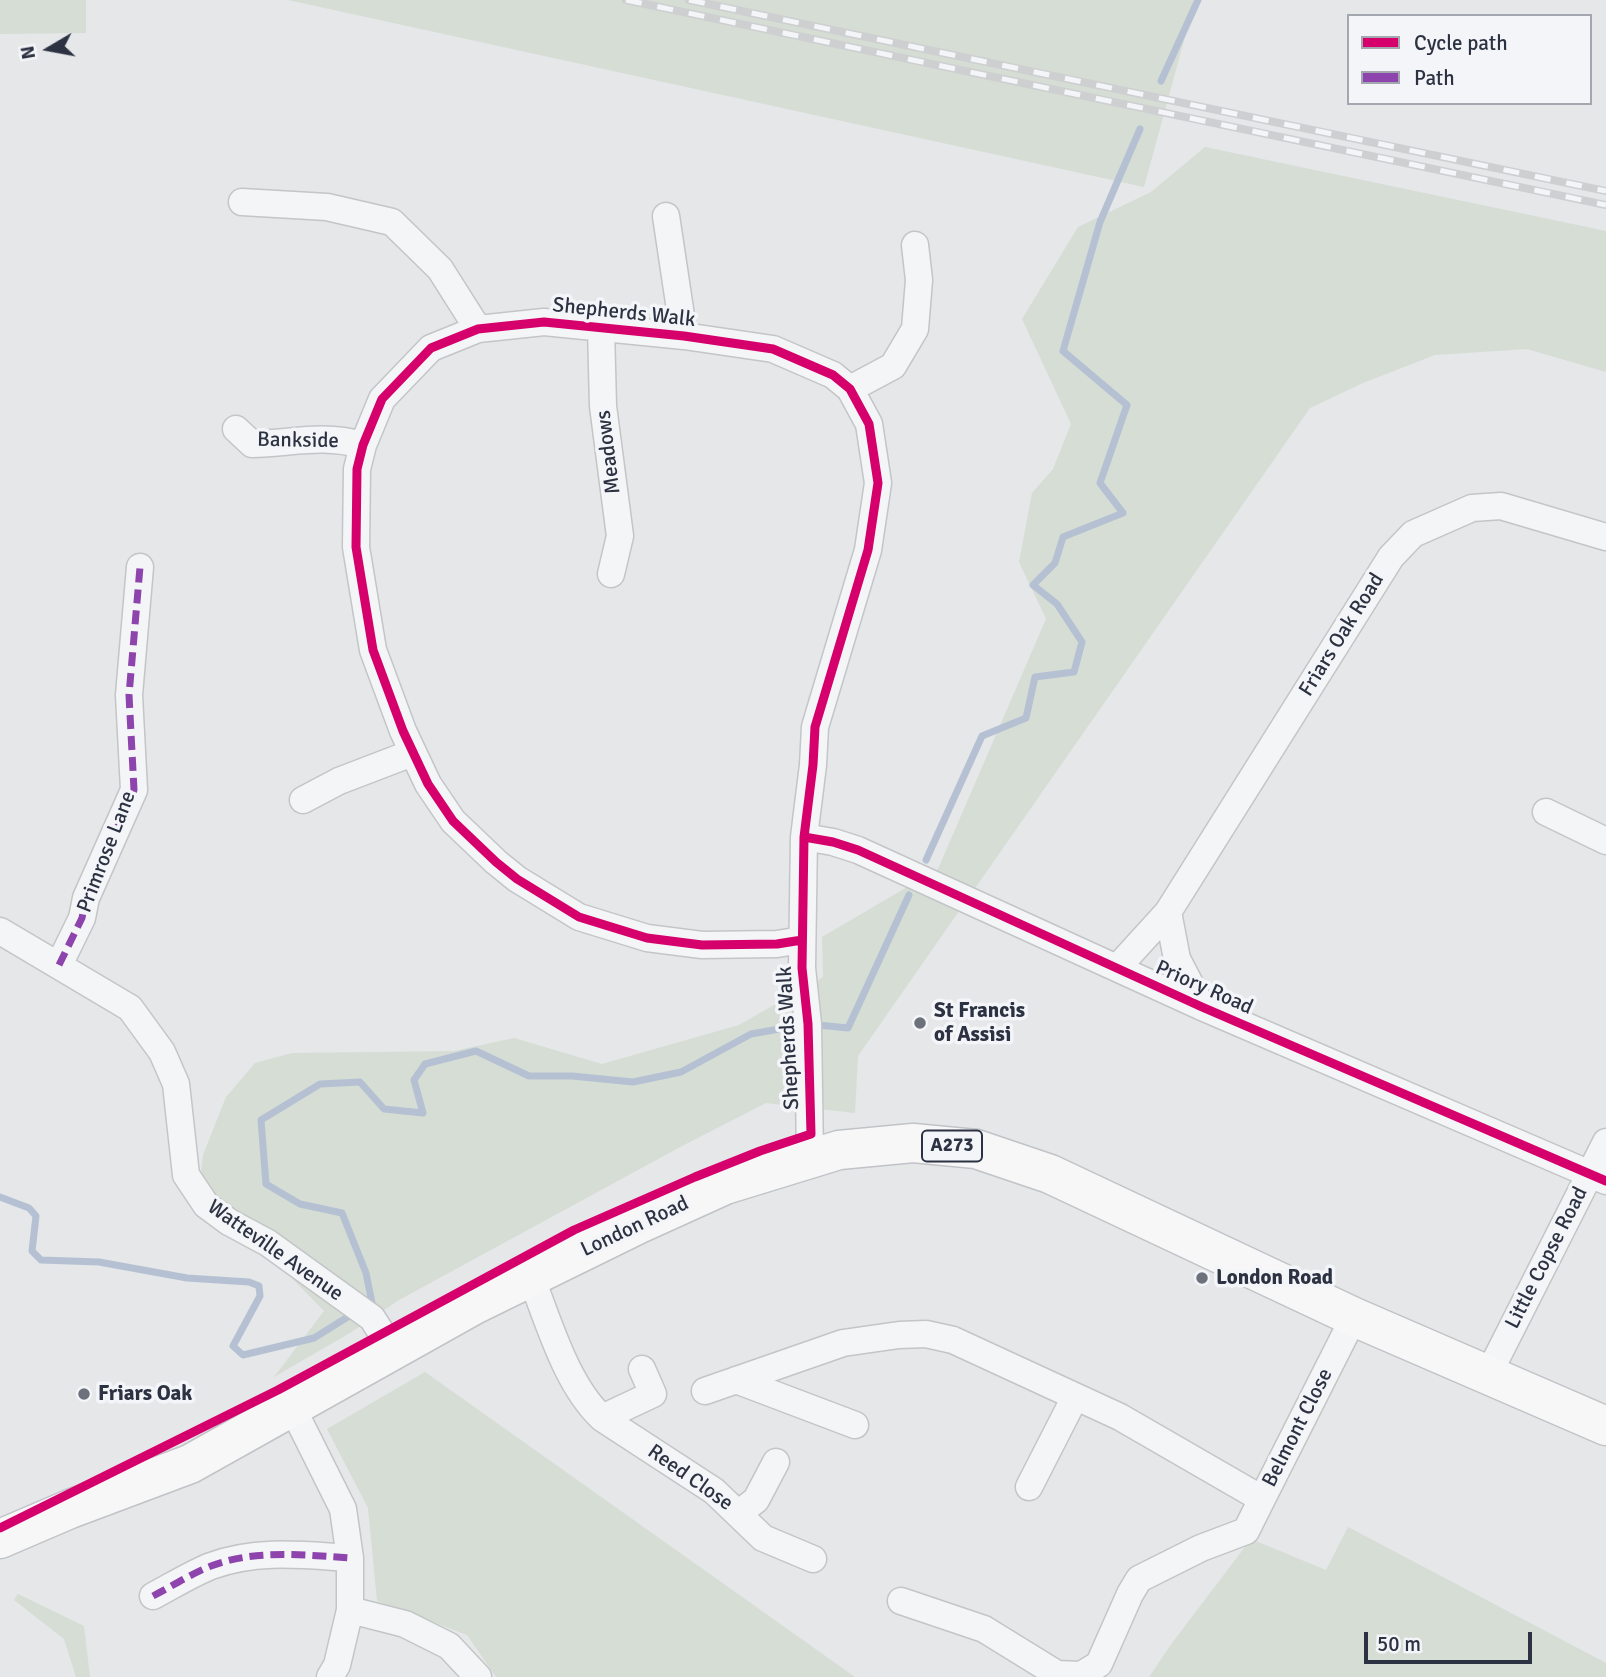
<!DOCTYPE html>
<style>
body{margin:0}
#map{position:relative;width:1606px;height:1677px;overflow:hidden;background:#e5e7e9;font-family:Signika,sans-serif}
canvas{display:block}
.legend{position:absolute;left:1347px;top:14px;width:245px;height:91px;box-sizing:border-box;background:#f3f5f8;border:2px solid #a3a7af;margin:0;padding:9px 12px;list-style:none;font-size:21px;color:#2c3242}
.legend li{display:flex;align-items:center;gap:14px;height:35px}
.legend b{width:35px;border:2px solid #a3a7af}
.north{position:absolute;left:14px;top:14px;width:70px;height:70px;-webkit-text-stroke:5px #f3f5f8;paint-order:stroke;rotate:260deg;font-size:19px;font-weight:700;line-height:28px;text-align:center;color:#2c3242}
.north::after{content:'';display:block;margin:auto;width:24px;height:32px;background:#2c3242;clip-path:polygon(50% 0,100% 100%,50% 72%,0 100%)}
.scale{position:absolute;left:1364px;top:1632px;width:168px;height:32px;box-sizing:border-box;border:4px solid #2c3242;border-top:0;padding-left:9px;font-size:21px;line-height:24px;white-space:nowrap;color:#2c3242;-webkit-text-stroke:5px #f3f5f8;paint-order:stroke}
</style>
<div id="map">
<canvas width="1606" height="1677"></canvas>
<ul class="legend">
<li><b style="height:9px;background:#d6006c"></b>Cycle path</li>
<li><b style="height:9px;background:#8e44ad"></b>Path</li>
</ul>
<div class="north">N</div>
<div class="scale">50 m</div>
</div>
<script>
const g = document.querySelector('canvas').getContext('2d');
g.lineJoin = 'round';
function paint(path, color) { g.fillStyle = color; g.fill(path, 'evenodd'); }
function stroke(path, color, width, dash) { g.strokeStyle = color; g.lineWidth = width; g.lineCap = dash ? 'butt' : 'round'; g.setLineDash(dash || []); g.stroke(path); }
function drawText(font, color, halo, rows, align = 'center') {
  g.font = font + ' Signika,sans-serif'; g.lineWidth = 7; g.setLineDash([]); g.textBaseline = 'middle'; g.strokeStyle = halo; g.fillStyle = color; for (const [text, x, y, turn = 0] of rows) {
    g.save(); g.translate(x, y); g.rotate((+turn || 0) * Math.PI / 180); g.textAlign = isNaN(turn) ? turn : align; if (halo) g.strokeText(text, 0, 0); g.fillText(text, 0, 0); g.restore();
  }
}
paint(new Path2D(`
 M0 0H86V33L0 34Z
 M288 0H1195L1144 187Z
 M1205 147 1606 231V372L1527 349 1435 355 1363 383 1310 408 858 1056 855 1113 766 1103 682 1146 399 1300 350 1333 274 1377 324 1311 281 1267 197 1207 203 1155 226 1097 255 1063 292 1053 454 1051 514 1038 602 1064 739 1025 823 977 822 937 938 869 1046 619 1019 562 1032 493 1053 469 1071 424 1022 319 1078 227 1151 192Z
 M425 1372 855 1677H496L467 1635 377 1601 368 1508 327 1429Z
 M1348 1527 1606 1663V1677H1149L1172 1643 1251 1539 1326 1570Z
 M18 1594 84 1626 90 1677H76L64 1639 14 1600Z`), '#d5ddd5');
stroke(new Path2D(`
 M1161 81 1198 0
 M926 860 982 736 1026 718 1035 677 1074 672 1082 642 1057 604 1033 585 1055 563 1063 537 1123 513 1100 483 1127 405 1063 351 1100 222 1140 129
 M0 1197 29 1208 36 1216 32 1251 41 1260 99 1262 187 1278 249 1282 259 1286 260 1296 233 1346 243 1355 314 1338 354 1313
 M367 1305 372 1303 366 1273 342 1213 300 1204 266 1184 261 1120 320 1084 360 1082 384 1109 423 1113 414 1080 425 1064 476 1051 529 1076H572L633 1082 681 1072 751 1034 808 1024 848 1028 909 895`), '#b5c1d3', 7);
const street = new Path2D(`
 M242 202 327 207 392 222 440 269 478 329
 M666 216 684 336
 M601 328 603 406 620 536 611 574
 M850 389 893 366 915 329 919 280 915 245
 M236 429 252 444C295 443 320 434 363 445
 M303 800 339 781 412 753
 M1546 812 1606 841
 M804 837 833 842 858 850 1202 1007 1606 1181
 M1168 912 1177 959 1202 1007
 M0 931 130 1008 162 1052 176 1084 186 1175 206 1205 229 1222 268 1243 372 1318 383 1335 389 1352
 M802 940 777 944 702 945 647 938 579 917 517 879 496 862 453 821 428 784 403 731 373 650 356 547 357 469 363 445 382 399 431 348 478 329 544 322 684 336 773 349 833 375 850 389 869 424 878 483 868 550 815 727 813 765 804 837 802 968 808 1024 810 1157
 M59 965 82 918 86 898 134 790 129 695 140 567
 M1117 968 1168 912 1391 557 1413 534 1472 508 1501 506 1606 537
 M531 1277C549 1323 566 1384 602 1418L653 1394 642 1369
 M1488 1375 1606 1142
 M736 1380 855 1425
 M705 1391 843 1343 899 1335 926 1334 953 1340 1120 1417 1262 1499 1354 1317
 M292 1407 343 1509 350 1558V1610L337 1665 330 1677
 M602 1418 714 1491 763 1538 813 1559
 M1029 1487 1075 1397
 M739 1513 756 1500 776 1462
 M153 1596C172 1586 191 1574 211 1566 256 1549 304 1555 350 1558
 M901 1601 984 1629 1057 1674 1081 1675 1099 1664 1130 1594 1139 1579 1201 1548 1246 1531 1262 1499
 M350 1610 405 1624 449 1646 478 1677`);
const primary = new Path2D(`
 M0 1539 70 1509 190 1464 474 1305 639 1224 725 1185 839 1150 913 1143 976 1149 1050 1174 1354 1317 1606 1426`);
stroke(street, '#c3c5c7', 29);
stroke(primary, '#c1c3c7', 41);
stroke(street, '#f4f5f6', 26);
stroke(primary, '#f7f7f8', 38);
const rail = new Path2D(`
 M626 0 1606 205
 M689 0 1606 191`);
stroke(rail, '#cecfd1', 8);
stroke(rail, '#f3f5f8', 5, [16]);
stroke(new Path2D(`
 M59 965 82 918 86 898 134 790 129 695 140 567
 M153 1596C172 1586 191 1574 211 1566 256 1549 304 1555 350 1558`), '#8e44ad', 7, [14, 7]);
stroke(new Path2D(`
 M804 837 833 842 858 850 1202 1007 1606 1181
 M0 1528 278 1390 574 1230 695 1177 760 1151 811 1134 808 1024 802 968 804 837 813 765 815 727 868 550 878 483 869 424 850 389 833 375 773 349 684 336 544 322 478 329 431 348 382 399 363 445 357 469 356 547 373 650 403 731 428 784 453 821 496 862 517 879 579 917 647 938 702 945 777 944 802 940`), '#d6006c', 9);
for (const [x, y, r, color] of [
 [920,1023,7,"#6d717c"],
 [1202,1278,7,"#6d717c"],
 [84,1394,7,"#6d717c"]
]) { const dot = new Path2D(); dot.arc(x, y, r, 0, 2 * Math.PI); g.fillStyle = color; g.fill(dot); stroke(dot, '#f3f5f8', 2.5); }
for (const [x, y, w] of [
 [952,1146,60]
]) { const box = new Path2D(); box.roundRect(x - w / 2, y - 15.5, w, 31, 5); g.fillStyle = '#f3f5f8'; g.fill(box); stroke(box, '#2c3242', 2); }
drawText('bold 19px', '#2c3242', null, [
 ["A273",952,1146]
]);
drawText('21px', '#2c3242', '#f3f5f8', [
 ["Shepherds Walk",624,313,6],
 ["Bankside",298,441,1],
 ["Meadows",609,452,-97],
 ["Friars Oak Road",1342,635,-58],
 ["Primrose Lane",107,852,-69],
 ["Priory Road",1204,988,24],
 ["Shepherds Walk",789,1038,-93],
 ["London Road",635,1227,-25],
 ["Watteville Avenue",275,1251,35],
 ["Little Copse Road",1547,1258,-63],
 ["Belmont Close",1298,1428,-63],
 ["Reed Close",690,1478,35]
]);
drawText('bold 21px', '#2c3242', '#f3f5f8', [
 ["St Francis",934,1011],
 ["of Assisi",934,1035],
 ["London Road",1216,1278],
 ["Friars Oak",98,1394]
], 'left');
</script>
